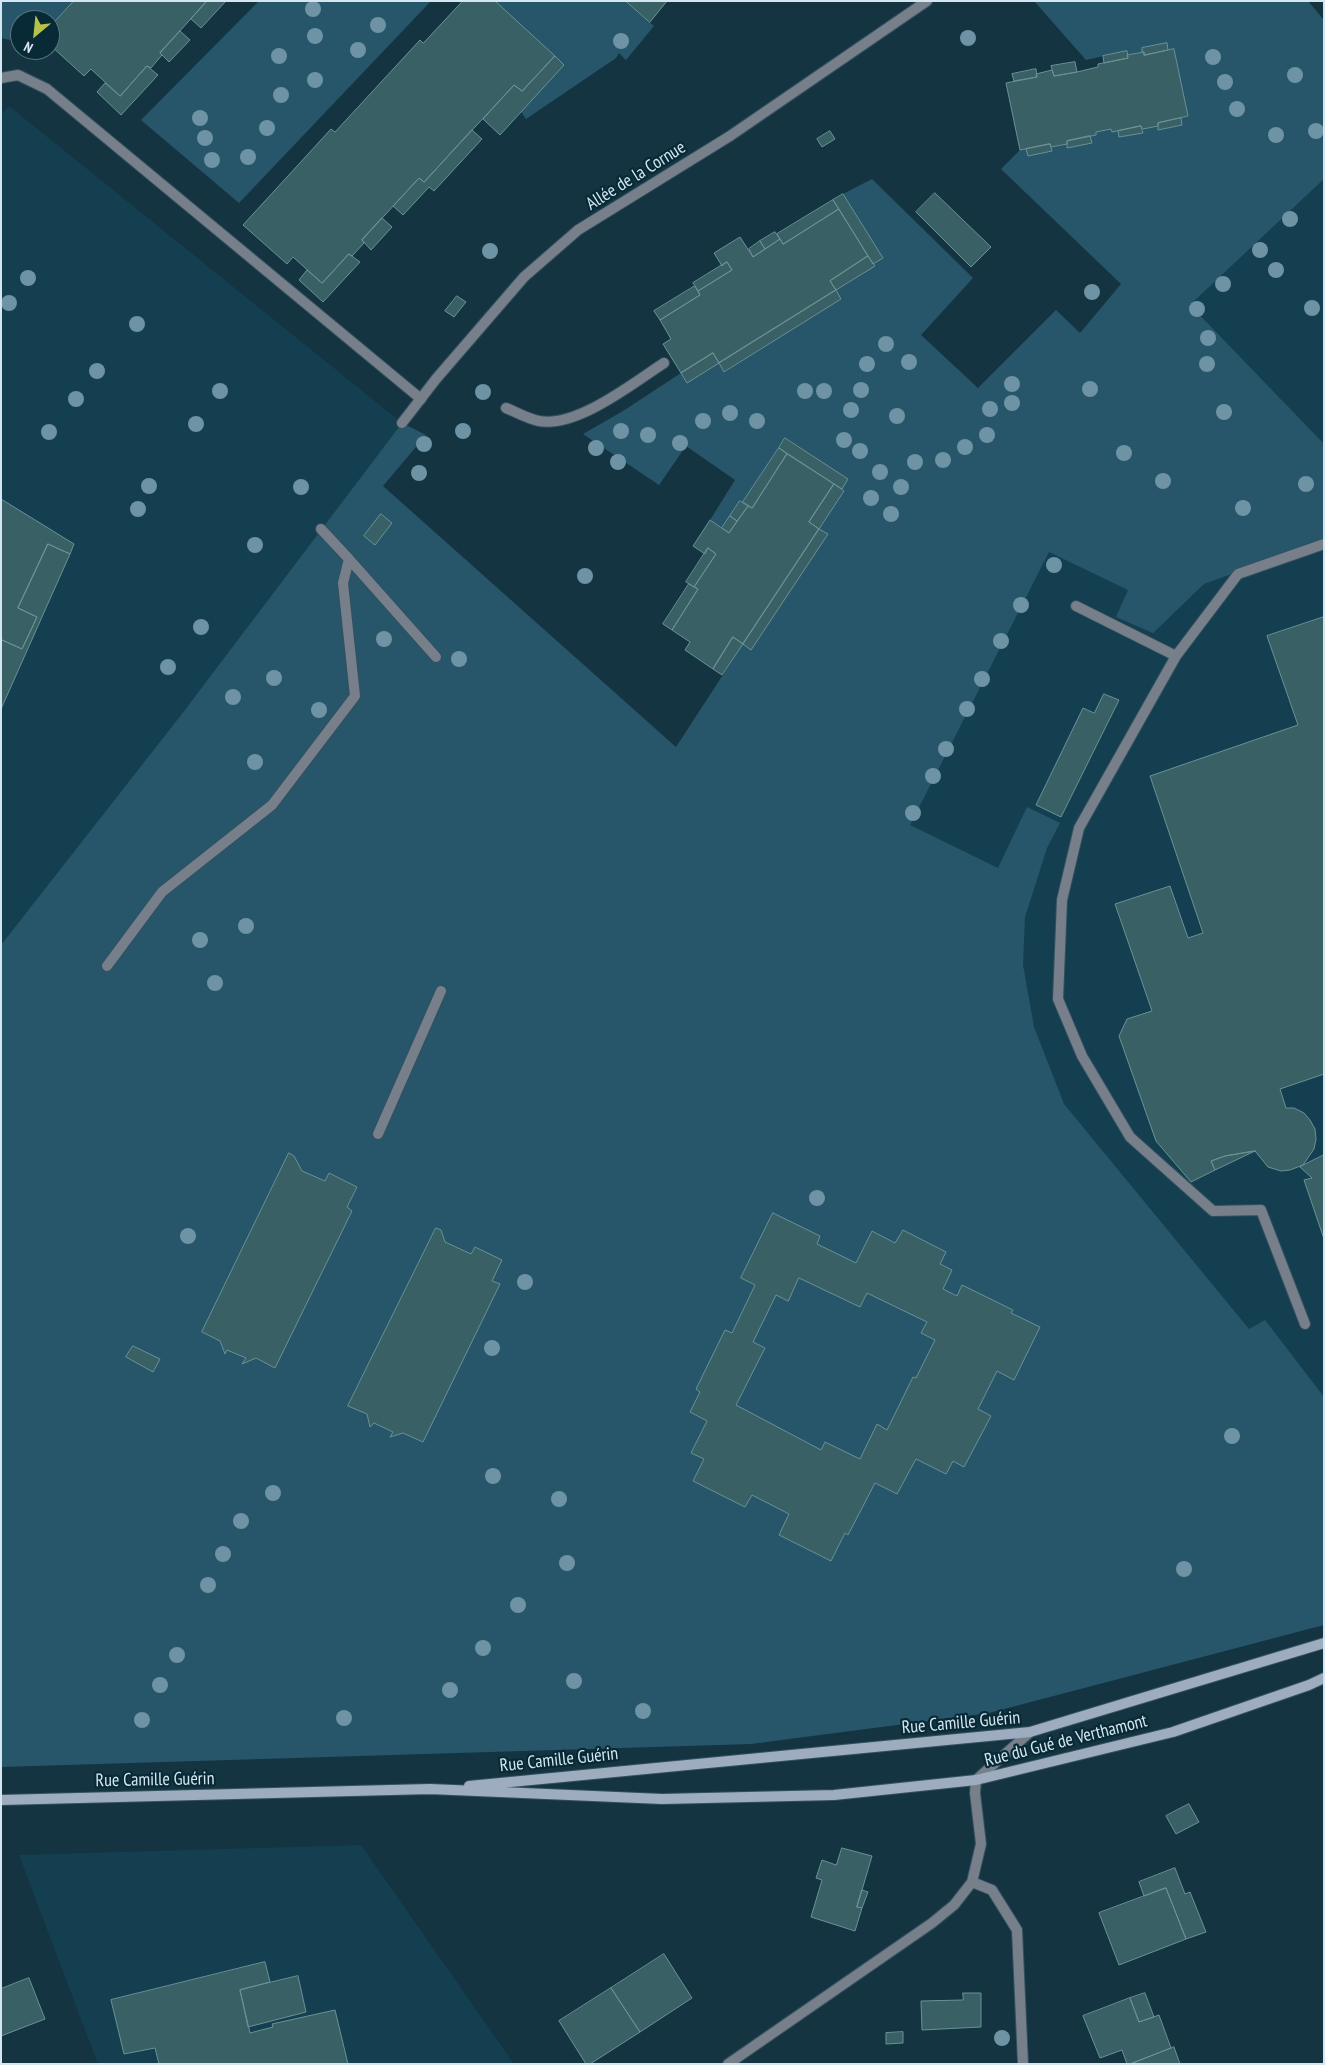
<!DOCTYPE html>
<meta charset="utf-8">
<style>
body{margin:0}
#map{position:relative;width:1325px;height:2065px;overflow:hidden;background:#143442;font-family:"PT Sans Narrow",sans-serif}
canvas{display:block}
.frame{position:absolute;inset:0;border:2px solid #d4e6ef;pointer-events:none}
.north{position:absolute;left:10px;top:10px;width:50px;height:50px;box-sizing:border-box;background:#082a37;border:1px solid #5a7581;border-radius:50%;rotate:208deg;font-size:14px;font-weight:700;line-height:20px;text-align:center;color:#d4e6ef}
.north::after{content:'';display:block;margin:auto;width:18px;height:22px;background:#b8c147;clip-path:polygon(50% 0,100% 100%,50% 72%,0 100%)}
</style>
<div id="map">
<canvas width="1325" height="2065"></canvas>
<div class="frame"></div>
<div class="north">N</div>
</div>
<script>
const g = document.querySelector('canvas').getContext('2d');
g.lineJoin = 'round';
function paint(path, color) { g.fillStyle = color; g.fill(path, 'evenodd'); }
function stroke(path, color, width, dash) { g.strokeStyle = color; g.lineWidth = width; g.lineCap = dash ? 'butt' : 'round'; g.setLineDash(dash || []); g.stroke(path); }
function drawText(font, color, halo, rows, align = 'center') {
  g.font = font + ' "PT Sans Narrow",sans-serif'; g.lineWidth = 4.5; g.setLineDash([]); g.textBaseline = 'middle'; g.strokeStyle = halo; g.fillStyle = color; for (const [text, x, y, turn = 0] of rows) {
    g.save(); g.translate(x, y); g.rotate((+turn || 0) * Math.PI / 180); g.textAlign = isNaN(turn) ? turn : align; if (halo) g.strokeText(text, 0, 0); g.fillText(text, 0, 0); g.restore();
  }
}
paint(new Path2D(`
 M9 106 402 423 181 715 1 945V115Z
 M1324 179V1428L700 768Z
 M361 1845 514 2064H98L19 1855Z`), '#143f50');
paint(new Path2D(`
 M1 1H74L50 27V20H20V42L1 38Z
 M259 1H431L239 203 141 120Z
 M495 1H626L654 26 626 60 619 53 616 58 526 119 521 112 564 65Z
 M1034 1H1308L1324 20V179L1190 305 1324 444V540L1204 584 1153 633 1116 617 1128 590 1049 552 910 825 998 868 1027 807 1060 823 1047 848 1025 917 1023 965 1034 1027 1064 1104 1249 1329 1265 1320 1324 1397V1625L989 1713 751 1744 1 1767V945L181 715 402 423 426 435 383 486 676 747 743 644 827 534 819 529 844 491 842 489 848 479 785 438 743 502 740 501 722 528 710 520 735 480 686 446 659 485 583 434 623 411 681 373 719 363 725 372 841 299 836 290 875 266 873 264 883 258 843 194 872 179 973 278 921 335 978 388 1056 310 1080 333 1121 284 1001 169 1020 150 1026 149 1029 156 1052 151V147L1067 144V148L1091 143 1090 136 1096 135V132L1111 129 1112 132 1118 131 1120 137 1143 133V129L1157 126 1159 130 1182 125 1181 118 1188 116 1174 49 1168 50 1167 44 1142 48V52L1128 55 1127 51 1086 60Z`), '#27566b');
const building = new Path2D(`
 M74 1H207L160 53 162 55 151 68 147 66 120 96 91 69 84 76 50 45V27Z
 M207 1H226L201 28 191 19Z
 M463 1H495L555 56 522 91 514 85 424 182 419 178 362 240 364 243 352 256 349 254 322 283 293 257 287 264 243 225 331 129 335 132 420 40 423 43Z
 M626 1H667L650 22Z
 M180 31 190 40 169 62 160 53Z
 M1167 43 1168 50 1144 55V52H1142V48Z
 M1174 49 1188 116 1158 123V126L1143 129 1141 126 1112 132 1111 129 1096 132V135L1067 141V144L1051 147 1050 144 1020 150 1006 83 1037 77 1036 74 1052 70 1054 76 1077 72 1098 67V64L1128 58 1127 55 1144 52V55Z
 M1127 51 1128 58 1104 63 1103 56Z
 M555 56 564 65 500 135 483 119 514 85 522 91Z
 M1075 62 1077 72 1054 76 1051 66Z
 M147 66 158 75 121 115 97 92 105 83 120 96Z
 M1036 69 1037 77 1014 81 1012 74Z
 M1181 118 1182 125 1158 130V123Z
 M1141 126 1143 133 1119 137 1118 131Z
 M472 130 482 139 434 191 429 187 403 215 393 206 419 178 424 182Z
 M830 131 835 139 822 147 817 139Z
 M1090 136 1092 143 1067 148V141Z
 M1050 144 1052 151 1028 156 1026 149Z
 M935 193 991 247 971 267 916 212Z
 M843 194 883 258 873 264 833 200Z
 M833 200 839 209 783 244 777 234Z
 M839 209 868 256 830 281 836 290 719 363 713 353 681 373 663 344 671 339 660 320 700 295 698 291 732 270 727 262 722 266 714 253 740 237 753 257 780 239 783 244Z
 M382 218 392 227 371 250 362 240Z
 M775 232 780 239 765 249 760 241Z
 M760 241 765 249 753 257 749 249Z
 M349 254 360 262 323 302 299 280 307 270 322 283Z
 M868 256 875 266 836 290 830 281Z
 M727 262 732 270 698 291 693 283Z
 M695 286 700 295 660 320 654 311Z
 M836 290 841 299 724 372 719 363Z
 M457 296 466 302 454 317 445 311Z
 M713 353 719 363 687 383 681 373Z
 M785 438 848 479 842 489 779 448Z
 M779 448 787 454 752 508 743 502Z
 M787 454 834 484 809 522 819 529 743 644 733 637 713 669 685 650 690 642 672 630 698 589 694 587 716 554 708 548 705 554 693 546 710 520 729 533 748 506 752 508Z
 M834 484 844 491 819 529 809 522Z
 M1 499 74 544 70 554 48 544 18 608 37 617 22 649 2 640 1 642Z
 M740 501 748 506 737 521 730 516Z
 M381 514 392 523 375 545 364 536Z
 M730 516 737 521 729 533 722 528Z
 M819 529 828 534 751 650 743 644Z
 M48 544 70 554 1 709V642L2 640 22 649 37 617 18 608Z
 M708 548 716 554 694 587 686 582Z
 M689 584 698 589 672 630 663 624Z
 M1324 617V1074L1280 1089 1286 1108H1294L1304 1113 1310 1120 1315 1129 1316 1139 1314 1149 1303 1165 1290 1170 1281 1171 1268 1167 1255 1151 1225 1156 1211 1161 1215 1170 1191 1182 1156 1141 1119 1036 1127 1019 1152 1011 1115 904 1170 886 1188 938 1203 933 1150 776 1298 725 1267 636Z
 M733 637 743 644 722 675 713 669Z
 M1104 694 1119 700 1061 817 1036 805 1083 708 1094 713Z
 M1255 1151 1215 1170 1211 1161 1225 1156Z
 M289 1153 294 1156 302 1171 325 1181 329 1173 357 1187 347 1207 352 1211 275 1368 256 1358 242 1364 246 1358 227 1350 225 1354 220 1341 202 1332Z
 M1324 1155V1239L1304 1180 1312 1178 1300 1167Z
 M773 1213 820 1236 817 1244 856 1263 872 1231 895 1243 903 1230 946 1252 940 1264 952 1270 943 1289 957 1296 962 1285 1013 1310 1011 1313 1040 1327 1014 1380 997 1371 978 1409 991 1416 964 1467 953 1461 946 1474 916 1459 897 1494 875 1483 848 1535 845 1533 831 1561 779 1535 789 1514 752 1495 745 1507 693 1481 704 1459 691 1453 707 1421 690 1412 700 1392 696 1389 725 1330 732 1333 755 1285 741 1278ZM799 1278 860 1307 867 1293 927 1322 921 1333 935 1340 916 1378 913 1377 887 1430 877 1424 860 1459 825 1442 821 1450 736 1405 765 1348 753 1342 776 1295 788 1301Z
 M436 1228 441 1230 445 1242 471 1254 475 1247 502 1260 492 1281 500 1284 423 1442 403 1433 390 1437 393 1432 374 1423 370 1427 367 1414 348 1406Z
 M133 1346 160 1359 153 1372 126 1357Z
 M1189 1804 1199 1822 1176 1834 1166 1816Z
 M842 1848 872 1856 857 1907 862 1908 855 1931 811 1917 822 1880 816 1878 822 1860 836 1865Z
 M1175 1868 1185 1894 1190 1892 1206 1932 1186 1939 1166 1888 1144 1896 1139 1882Z
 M1166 1888 1186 1939 1119 1965 1099 1913Z
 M862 1890 868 1892 862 1908 857 1907Z
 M664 1954 692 1998 640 2032 611 1988Z
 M265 1962 270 1982 240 1990 250 2033 273 2027 272 2024 335 2010 348 2064H159L155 2048 124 2054 111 2000Z
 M298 1976 306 2012 248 2027 240 1990Z
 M29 1978 45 2019 1 2036V1989Z
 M611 1988 640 2032 590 2064H586L559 2021Z
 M963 1993H981V2027L922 2030 921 2001 963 2000Z
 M1145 1993 1154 2017 1139 2022 1130 1998Z
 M1130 1998 1139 2022 1159 2015 1171 2048 1130 2064H1127L1122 2050 1100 2058 1083 2016Z
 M903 2032V2043L886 2044V2033Z
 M1174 2047 1180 2064H1130L1171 2048Z`);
paint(building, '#396065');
stroke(building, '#699297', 1);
const service = new Path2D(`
 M1 78 18 75 47 89 421 399
 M506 408C516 412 528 419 539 421 577 428 633 383 664 363
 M349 559 436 657
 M1076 606 1176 656 1079 828 1062 900 1058 999 1082 1056 1130 1137 1213 1211 1261 1210 1305 1324
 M1176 656 1238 574 1324 544
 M107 966 162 892 272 805 355 696 343 583 349 559 321 529
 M378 1134 441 991`);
const minor = new Path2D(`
 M402 423 436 379 524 277 578 230 730 136 927 1
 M972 1882 992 1890 1017 1930 1023 2064
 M728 2064 932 1923 954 1905 972 1882 981 1844 975 1793 976 1780 1030 1732`);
const secondary = new Path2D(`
 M469 1786 1030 1732 1324 1643
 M1 1800 430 1789 662 1799 834 1795 976 1780 1173 1732 1309 1685 1324 1678`);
stroke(service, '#33505e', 12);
stroke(minor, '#33505e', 12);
stroke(secondary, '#33505e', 12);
stroke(service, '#767f8a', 10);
stroke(minor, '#767f8a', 10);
stroke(secondary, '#9dacbe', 10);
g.fillStyle = '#6e93a4';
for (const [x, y] of [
 [313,9],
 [378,25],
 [315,36],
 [968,38],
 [621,41],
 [358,50],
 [279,56],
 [1213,57],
 [1295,75],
 [315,80],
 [1225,82],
 [281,95],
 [1237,109],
 [200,118],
 [267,128],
 [1316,131],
 [1276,135],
 [205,138],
 [248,157],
 [212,160],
 [1290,219],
 [1260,250],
 [490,251],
 [1276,270],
 [28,278],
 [1223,284],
 [1092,292],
 [9,303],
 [1312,308],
 [1197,309],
 [137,324],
 [1208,338],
 [886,344],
 [909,362],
 [867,364],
 [1207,364],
 [97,371],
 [1012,384],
 [1090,389],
 [861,390],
 [220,391],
 [805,391],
 [824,391],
 [483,392],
 [76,399],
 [1012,403],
 [990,409],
 [851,410],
 [1224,412],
 [730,413],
 [897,416],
 [703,421],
 [757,421],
 [196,424],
 [463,431],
 [621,431],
 [49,432],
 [648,435],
 [987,435],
 [844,440],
 [680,443],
 [424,444],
 [965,447],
 [596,448],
 [860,451],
 [1124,453],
 [943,460],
 [618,462],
 [915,462],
 [880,472],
 [419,473],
 [1163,481],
 [1306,484],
 [149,486],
 [301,487],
 [901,487],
 [871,498],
 [1243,508],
 [138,509],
 [891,514],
 [255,545],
 [1054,565],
 [585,576],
 [1021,605],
 [201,627],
 [384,639],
 [1001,641],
 [459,659],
 [168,667],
 [274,678],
 [982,679],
 [233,697],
 [967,709],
 [319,710],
 [946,749],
 [255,762],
 [933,776],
 [913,813],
 [246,926],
 [200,940],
 [215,983],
 [817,1198],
 [188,1236],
 [525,1282],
 [492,1348],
 [1232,1436],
 [493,1476],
 [273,1493],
 [559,1499],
 [241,1521],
 [223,1554],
 [567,1563],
 [1184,1569],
 [208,1585],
 [518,1605],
 [483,1648],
 [177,1655],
 [574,1681],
 [160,1685],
 [450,1690],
 [643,1711],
 [344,1718],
 [142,1720],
 [1002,2038]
]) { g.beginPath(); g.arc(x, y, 8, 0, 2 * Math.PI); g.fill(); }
drawText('18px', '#d4e6ef', '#082a37', [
 ["Allée de la Cornue",636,176,-32],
 ["Rue Camille Guérin",961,1723,-5],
 ["Rue du Gué de Verthamont",1066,1741,-14],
 ["Rue Camille Guérin",559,1760,-6],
 ["Rue Camille Guérin",155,1780,-1]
]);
</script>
